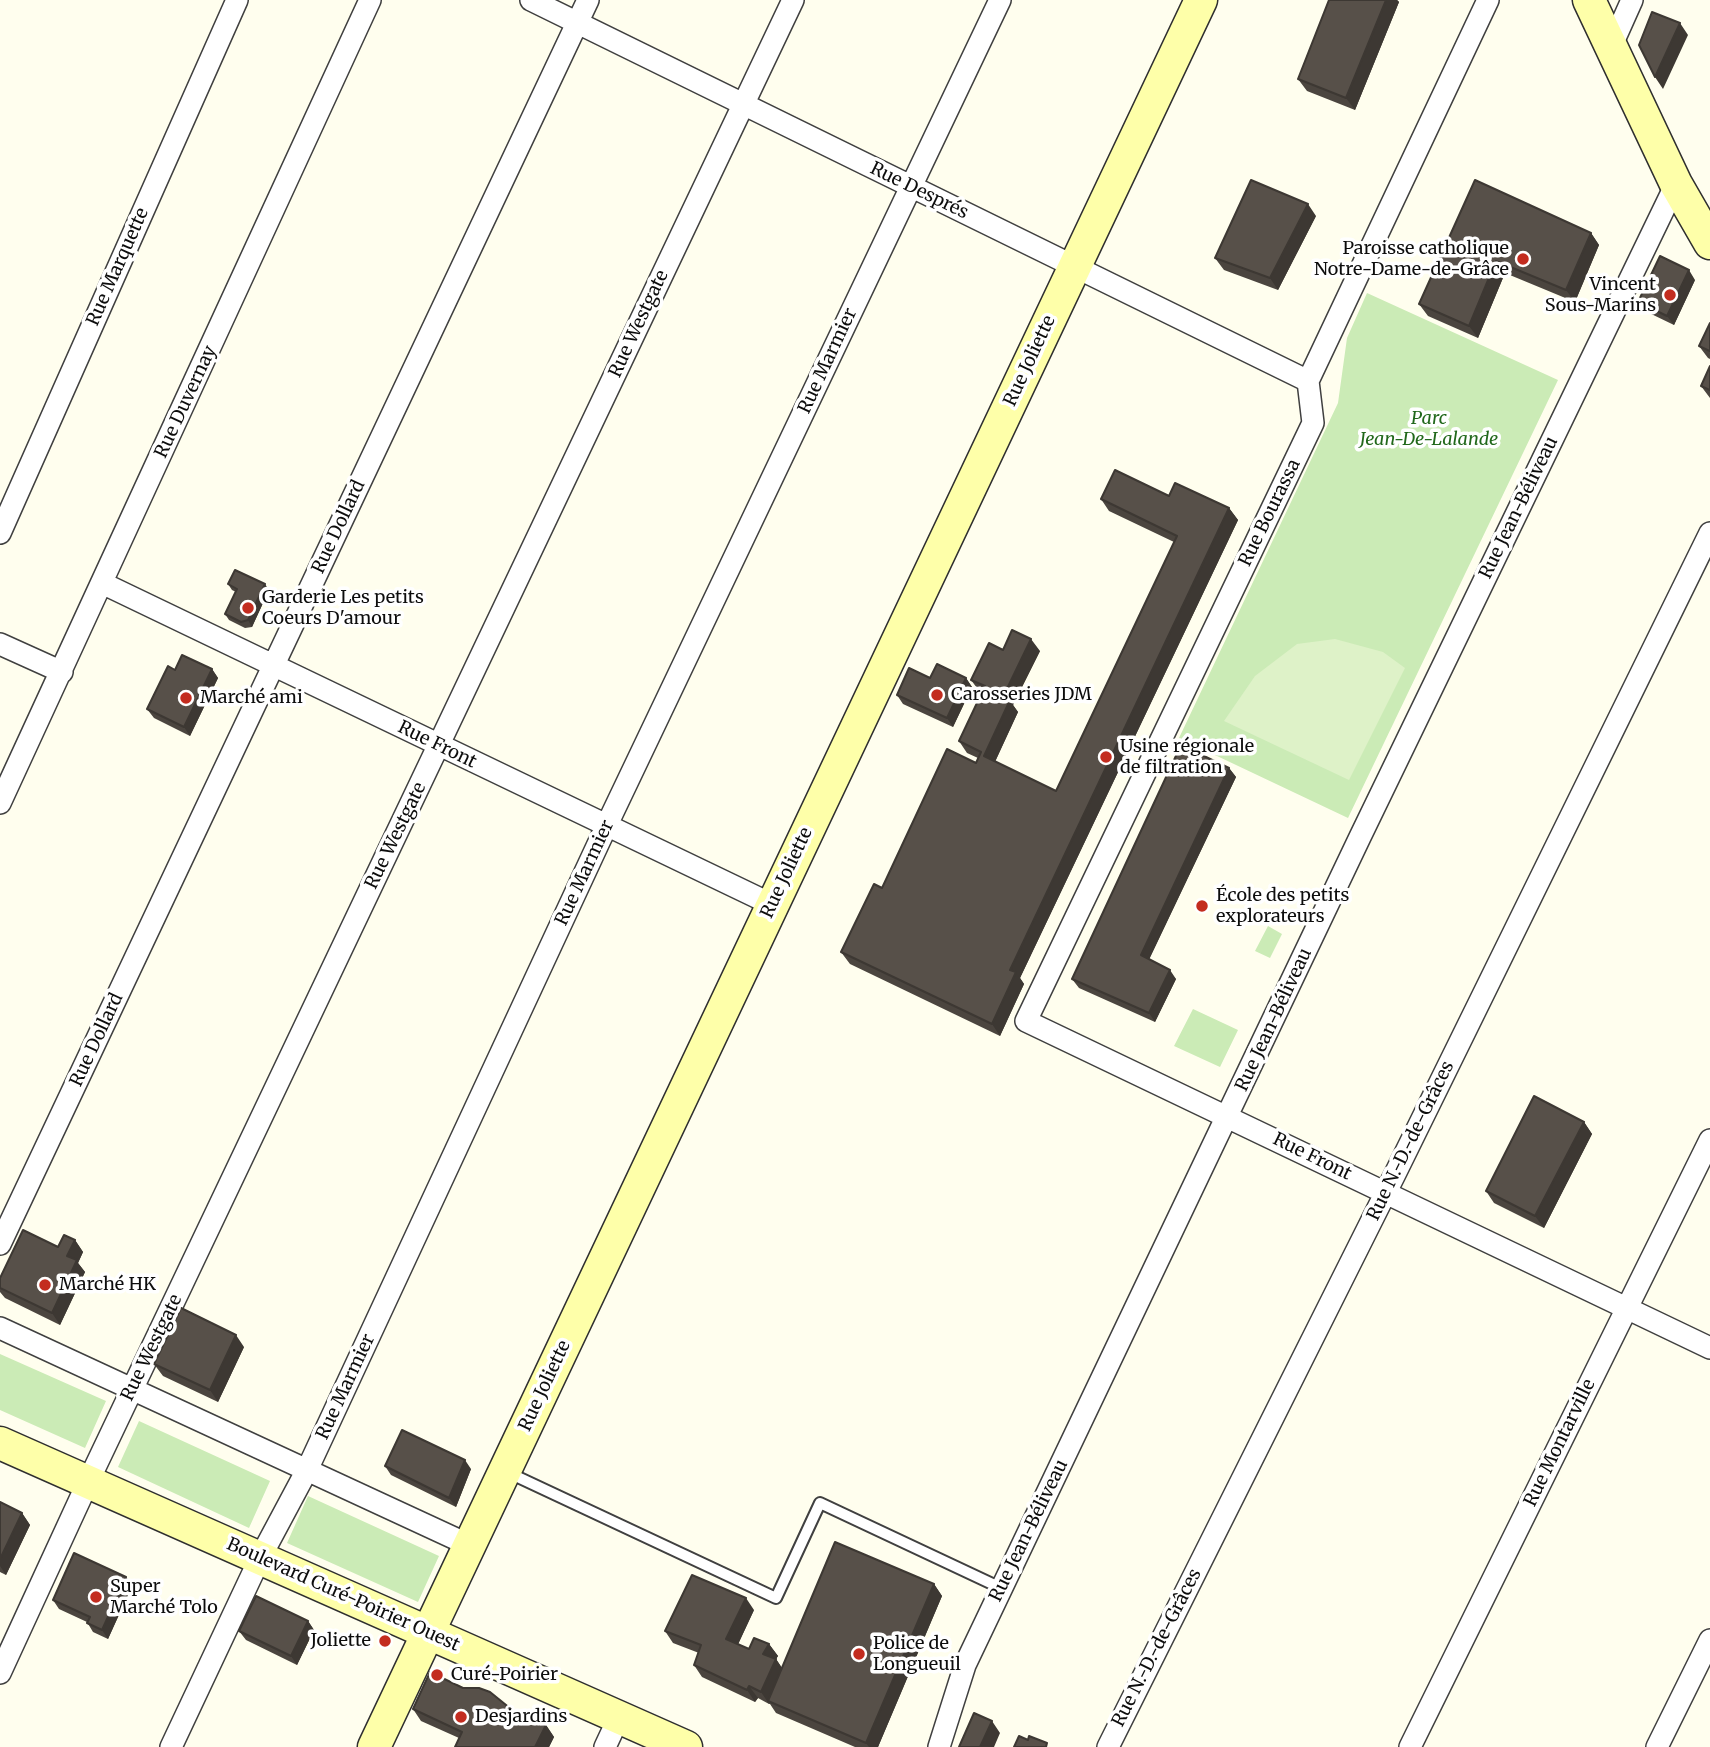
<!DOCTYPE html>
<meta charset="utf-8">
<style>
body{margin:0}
canvas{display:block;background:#fffeee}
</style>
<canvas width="1710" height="1747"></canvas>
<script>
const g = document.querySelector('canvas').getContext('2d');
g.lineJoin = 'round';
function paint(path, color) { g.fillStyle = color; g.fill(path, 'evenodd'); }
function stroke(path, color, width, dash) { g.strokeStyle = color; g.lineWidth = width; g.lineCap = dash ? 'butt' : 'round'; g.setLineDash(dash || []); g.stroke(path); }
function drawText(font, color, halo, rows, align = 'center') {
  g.font = font + ' Merriweather,serif'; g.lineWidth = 7; g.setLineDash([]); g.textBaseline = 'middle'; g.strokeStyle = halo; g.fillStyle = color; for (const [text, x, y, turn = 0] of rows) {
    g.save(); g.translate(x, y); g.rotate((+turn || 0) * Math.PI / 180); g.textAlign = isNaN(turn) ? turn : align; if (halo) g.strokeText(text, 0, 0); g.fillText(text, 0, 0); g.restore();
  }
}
paint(new Path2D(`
 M1367 293 1558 380 1348 818 1179 738 1338 403 1347 338Z
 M1268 926 1282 934 1270 958 1255 951Z
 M1193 1009 1238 1030 1220 1067 1174 1046Z
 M0 1354 106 1401 85 1448 0 1410Z
 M139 1421 270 1481 249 1528 118 1467Z
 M308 1496 439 1556 418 1602 287 1543Z`), '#cbebb6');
paint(new Path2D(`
 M1335 639 1383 652 1405 668 1349 780 1224 721 1255 676 1297 644Z`), '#def2c8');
const lane = new Path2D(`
 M507 1472 776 1598 820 1503 1001 1588`);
const street = new Path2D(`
 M531 0 1308 381
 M1488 0 1308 381 1313 423 1026 1021 1710 1348
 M1611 47 1632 0
 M0 533 237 0
 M102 583 773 905
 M0 644 62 672
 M0 803 370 0
 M0 1244 588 0
 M0 1328 469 1545
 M0 1673 88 1482 793 0
 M171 1747 260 1558 307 1470 613 812 1000 0
 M605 1747 619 1717
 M939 1747 965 1665 1360 837 1676 184
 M1108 1747 1395 1174 1710 533
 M1410 1747 1710 1140
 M1657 1747 1710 1640`);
const secondary = new Path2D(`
 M1589 0 1676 184 1710 243
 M0 1443 686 1747
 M374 1747 1201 0`);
stroke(lane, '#404040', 14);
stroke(street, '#404040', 24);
stroke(secondary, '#2f2f2f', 35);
stroke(lane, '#fff', 10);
stroke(street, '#fff', 21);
stroke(secondary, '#feffa9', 32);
paint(new Path2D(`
 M1329 0H1397L1399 2 1355 110 1307 91 1298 79Z
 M1475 180 1591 233 1599 245 1575 302 1505 273 1478 338 1428 316 1419 304Z
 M1316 216 1278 290 1224 270 1215 258Z
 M1695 280 1674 325 1645 311 1638 302Z
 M1710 323V359L1708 358 1699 346Z
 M1710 366V398L1701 386Z
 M1169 496 1229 508 1238 520 1020 978 1024 984 1000 1036 850 964 841 952 882 888 976 763 978 758 967 753 959 741 982 693 980 692 971 680 1003 650 1040 651 1013 705 1018 712 995 762 1056 791 1174 542 1109 511 1101 499Z
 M228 584 269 590 252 627 245 628 229 620 225 614 236 592 232 590Z
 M212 669 218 678 190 736 154 718 147 709 175 670Z
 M930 678H966L972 687 953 727 903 704 897 695Z
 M1229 768 1236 777 1149 959 1176 979 1155 1022 1079 988 1072 979Z
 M1584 1122 1592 1134 1544 1228 1494 1203 1486 1191Z
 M75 1240 83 1252 78 1263 85 1272 60 1325 5 1298 0 1292V1278L58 1247Z
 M244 1347 218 1402 163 1376 154 1364Z
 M385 1466 471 1469 456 1507 391 1475Z
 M0 1502 22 1513 30 1525 6 1575 0 1572Z
 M126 1577 132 1586 108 1639 93 1632 87 1622 59 1609 53 1600Z
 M934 1584 942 1596 878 1747H855L776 1713 770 1704H769L758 1698 755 1702 702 1677 694 1665 699 1653 673 1643 665 1631 754 1610 738 1644 749 1649 769 1644 778 1656 776 1659 782 1668Z
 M308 1621 314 1630 297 1665 246 1640 239 1631Z
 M413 1709H511L546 1725 554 1737 549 1747H455L459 1738 421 1721Z`), '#4b453f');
paint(new Path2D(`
 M1386 0H1397L1399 2 1355 110 1346 98Z
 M1680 23 1688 35 1663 89 1655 77Z
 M1308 204 1316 216 1278 290 1270 278Z
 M1591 233 1599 245 1575 302 1566 290Z
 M1496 261 1505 273 1478 338 1469 326Z
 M1689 270 1695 280 1674 325 1667 316Z
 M1229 508 1238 520 1020 978 1024 984 1000 1036 992 1024 1010 970Z
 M265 584 269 590 252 627 248 620Z
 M1031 639 1040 651 1013 705 1018 712 992 768 984 756 1003 697Z
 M212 669 218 678 190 736 184 727Z
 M966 678 972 687 953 727 947 718Z
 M1229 768 1236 777 1147 964 1141 955Z
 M1170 970 1176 979 1155 1022 1149 1013Z
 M1584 1122 1592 1134 1544 1228 1535 1216Z
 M75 1240 83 1252 78 1263 85 1272 60 1325 52 1313 67 1256Z
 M236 1335 244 1347 218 1402 210 1390Z
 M465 1460 471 1469 456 1507 449 1498Z
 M22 1513 30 1525 6 1575 0 1566V1559Z
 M126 1577 132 1586 108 1639 102 1630Z
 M934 1584 942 1596 878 1747H869L866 1743Z
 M746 1598 754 1610 735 1651 726 1639Z
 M308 1621 314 1630 297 1665 291 1656Z
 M769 1644 778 1656 776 1659 784 1671 768 1701 769 1704 761 1692 763 1654Z
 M749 1686 758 1698 755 1702 747 1690Z
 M992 1721 1000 1733 994 1747H980Z
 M546 1725 554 1737 549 1747H535Z`), '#3d3833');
const building = new Path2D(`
 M1329 0H1386L1346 98 1298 79Z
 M1652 12 1680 23 1655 77 1639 45Z
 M1251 180 1308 204 1270 278 1215 258Z
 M1475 180 1591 233 1566 290 1496 261 1469 326 1419 304Z
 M1660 256 1689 270 1667 316 1638 302Z
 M1710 323V351L1699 346Z
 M1710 366V390L1701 386Z
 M1115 470 1169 496 1175 483 1229 508 1010 970 1016 972 992 1024 841 952 874 884 882 888 947 749 976 763 981 752 959 741 985 686 971 680 989 643 1003 650 1012 630 1031 639 1003 697 1010 700 984 756 1056 791 1177 536 1101 499Z
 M235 570 265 584 248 620 241 622 225 614 237 589 228 584Z
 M182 655 212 669 184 727 147 709 168 666 175 670Z
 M937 664 966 678 947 718 897 695 909 668 930 678Z
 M1181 745 1229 768 1141 955 1170 970 1149 1013 1072 979Z
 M1534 1096 1584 1122 1535 1216 1486 1191Z
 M23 1230 58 1247 64 1235 75 1240 67 1256 77 1260 52 1313 0 1288V1278Z
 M181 1308 236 1335 210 1390 154 1364Z
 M402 1430 465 1460 449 1498 385 1466Z
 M0 1502 22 1513 0 1559Z
 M835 1542 934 1584 866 1743 768 1701Z
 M74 1553 126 1577 102 1630 87 1623 90 1617 53 1600Z
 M692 1575 746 1598 726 1639 749 1649 754 1638 769 1644 763 1654 776 1659 761 1692 749 1686 747 1690 694 1665 701 1645 665 1631Z
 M256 1596 308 1621 291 1656 239 1631Z
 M430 1672 463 1688H479L490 1692 511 1709 546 1725 535 1747H455L462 1732 413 1709Z
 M974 1713 992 1721 980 1747H959Z
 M1019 1736 1028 1740 1029 1736 1047 1743 1046 1747H1014Z`);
paint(building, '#575049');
stroke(building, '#3d3833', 2);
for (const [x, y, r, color] of [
 [1523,259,7,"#c32c1f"],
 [1670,295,7,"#c32c1f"],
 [248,608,7,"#c32c1f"],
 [937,695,7,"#c32c1f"],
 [186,698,7,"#c32c1f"],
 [1106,757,7,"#c32c1f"],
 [1202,906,7,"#c32c1f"],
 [45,1285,7,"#c32c1f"],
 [96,1597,7,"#c32c1f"],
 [385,1641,7,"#c32c1f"],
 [859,1654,7,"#c32c1f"],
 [437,1675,7,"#c32c1f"],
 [461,1717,7,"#c32c1f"]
]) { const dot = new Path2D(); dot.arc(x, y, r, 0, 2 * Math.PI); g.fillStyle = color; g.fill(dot); stroke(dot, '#fff', 2.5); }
drawText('18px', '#0d0d0d', '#fff', [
 ["Rue Després",919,191,26],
 ["Rue Marquette",118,267,-66],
 ["Rue Westgate",639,324,-65],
 ["Rue Marmier",828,361,-65],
 ["Rue Joliette",1030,361,-65],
 ["Rue Duvernay",186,402,-65],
 ["Rue Jean-Béliveau",1519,508,-64],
 ["Rue Bourassa",1270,513,-64],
 ["Rue Dollard",339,527,-65],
 ["Rue Front",437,745,26],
 ["Rue Westgate",396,836,-64],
 ["Rue Marmier",585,873,-65],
 ["Rue Joliette",787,873,-65],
 ["Rue Jean-Béliveau",1274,1020,-65],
 ["Rue Dollard",97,1040,-65],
 ["Rue N.-D.-de-Grâces",1411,1141,-64],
 ["Rue Front",1312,1157,26],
 ["Rue Westgate",152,1348,-64],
 ["Rue Joliette",545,1386,-65],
 ["Rue Marmier",346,1387,-65],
 ["Rue Montarville",1560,1443,-64],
 ["Rue Jean-Béliveau",1029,1531,-64],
 ["Boulevard Curé-Poirier Ouest",343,1595,24],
 ["Rue N.-D.-de-Grâces",1157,1648,-63]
]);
drawText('18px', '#0d0d0d', '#fff', [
 ["Paroisse catholique",1509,249,"right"],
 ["Notre-Dame-de-Grâce",1509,270,"right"],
 ["Vincent",1656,285,"right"],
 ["Sous-Marins",1656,306,"right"],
 ["Garderie Les petits",262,598],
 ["Coeurs D'amour",262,619],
 ["Carosseries JDM",951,695],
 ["Marché ami",200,698],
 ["Usine régionale",1120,747],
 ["de filtration",1120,768],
 ["École des petits",1216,896],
 ["explorateurs",1216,917],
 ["Marché HK",59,1285],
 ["Super",110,1587],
 ["Marché Tolo",110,1608],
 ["Joliette",371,1641,"right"],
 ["Police de",873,1644],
 ["Longueuil",873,1665],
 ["Curé-Poirier",451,1675],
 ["Desjardins",475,1717]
], 'left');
drawText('italic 18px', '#21681b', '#fff', [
 ["Parc",1429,419],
 ["Jean-De-Lalande",1429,440]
]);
</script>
